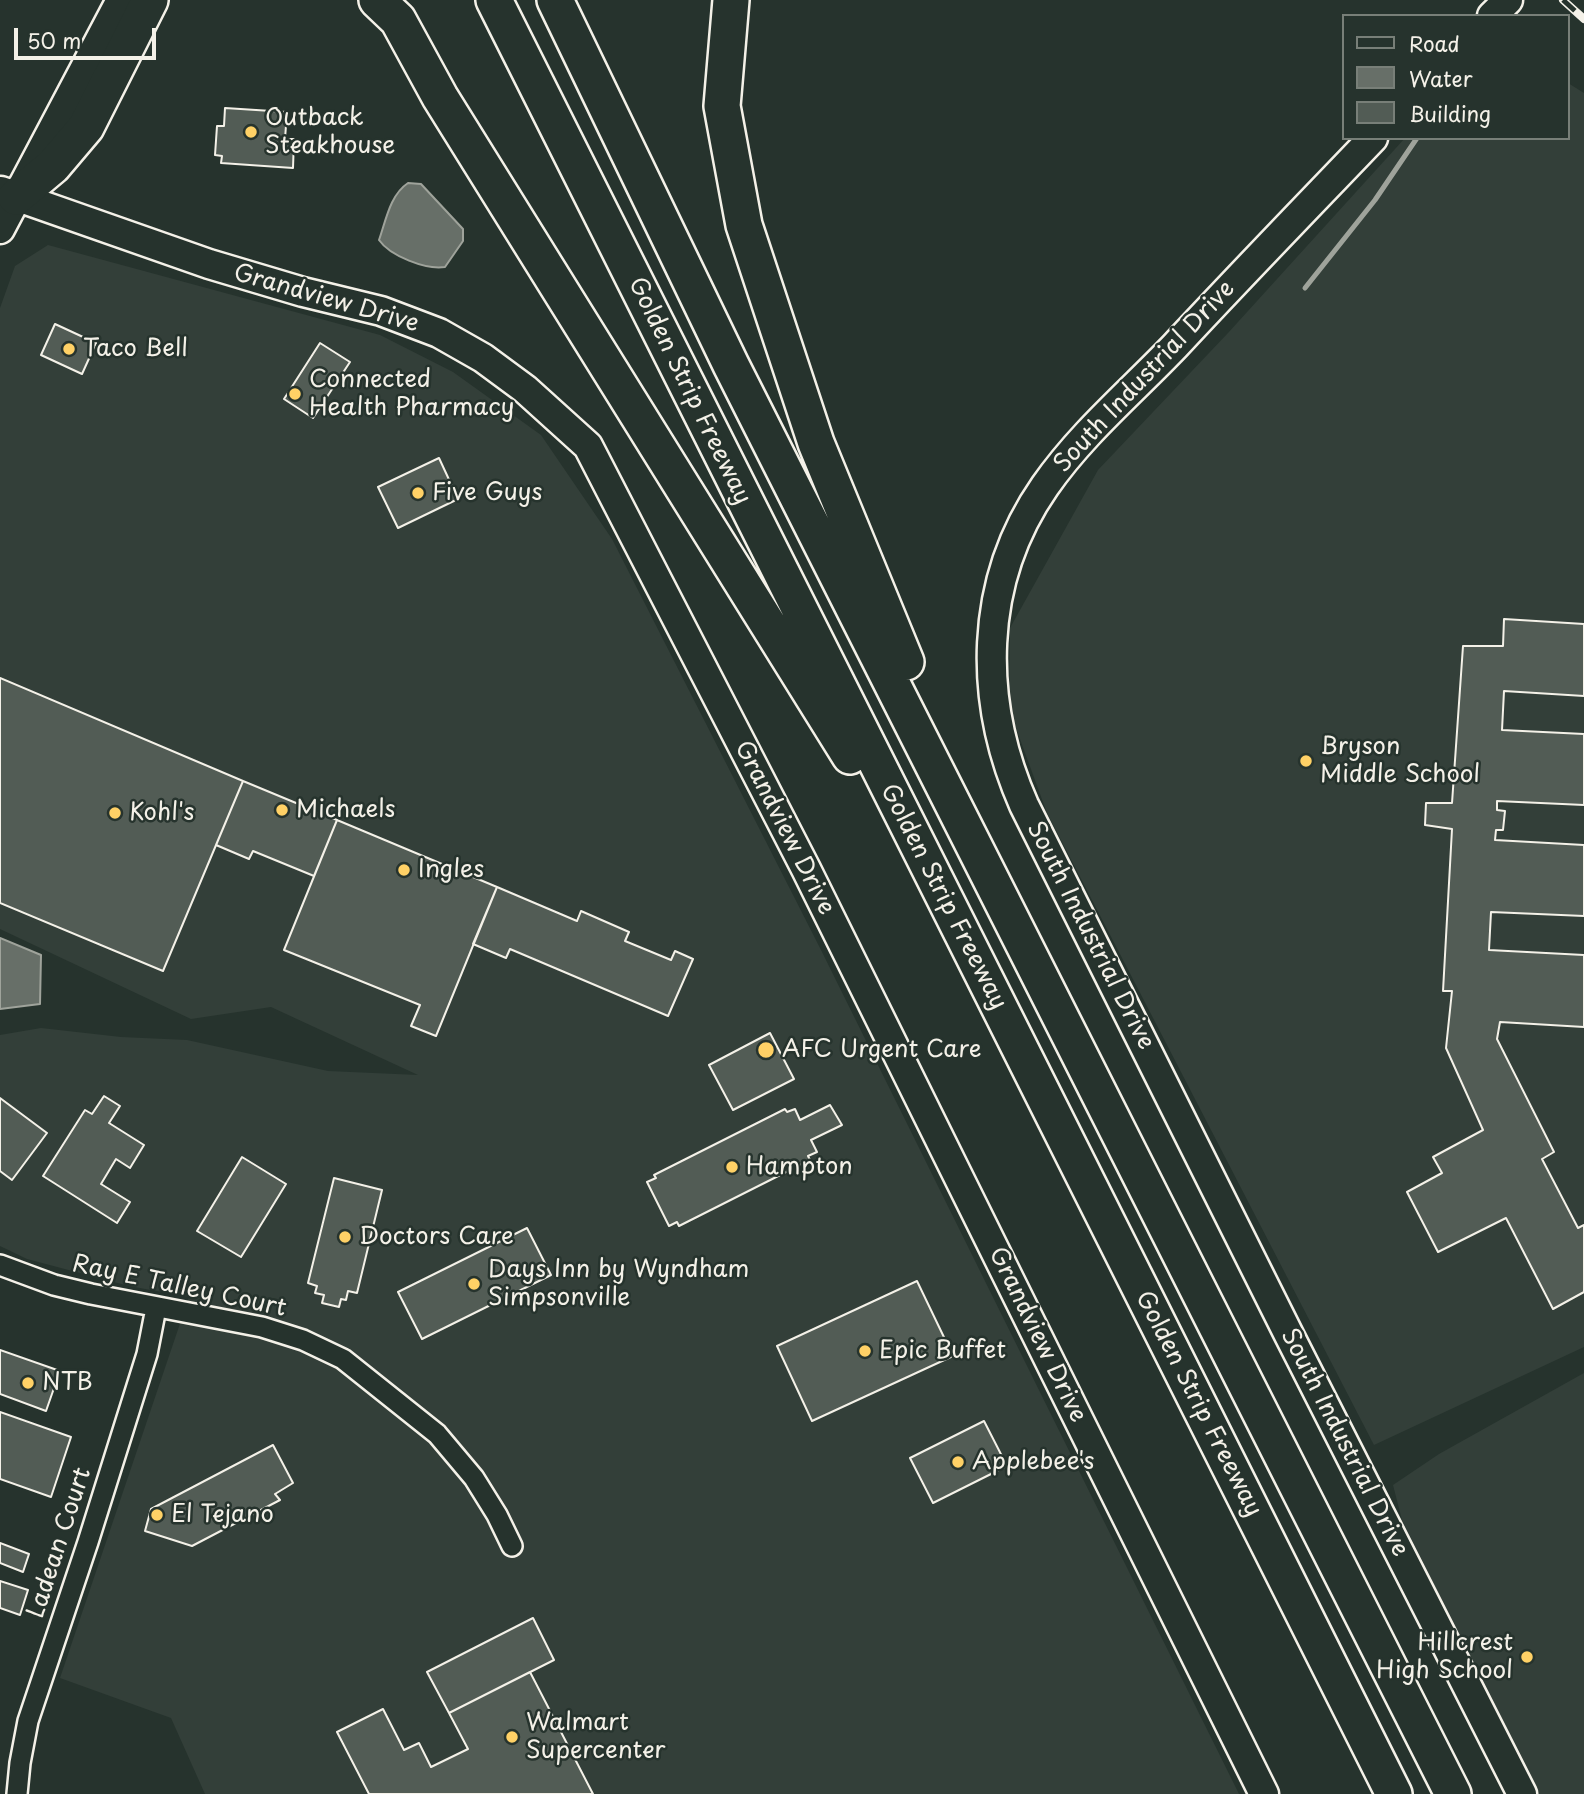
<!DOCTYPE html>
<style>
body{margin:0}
#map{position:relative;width:1584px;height:1794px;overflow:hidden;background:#26332d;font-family:"Playpen Sans",sans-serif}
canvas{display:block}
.legend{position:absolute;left:1342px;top:14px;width:228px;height:126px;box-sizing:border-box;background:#26332d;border:2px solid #787f78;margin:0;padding:9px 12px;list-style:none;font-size:21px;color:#f4f1e8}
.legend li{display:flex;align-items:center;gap:14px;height:35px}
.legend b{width:35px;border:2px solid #787f78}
.scale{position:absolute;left:14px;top:28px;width:142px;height:32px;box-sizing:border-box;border:4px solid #f4f1e8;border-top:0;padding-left:9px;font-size:21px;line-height:24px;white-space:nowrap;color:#f4f1e8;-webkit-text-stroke:5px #26332d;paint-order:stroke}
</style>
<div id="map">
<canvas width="1584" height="1794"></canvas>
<ul class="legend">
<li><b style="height:9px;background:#26332d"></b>Road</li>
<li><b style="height:19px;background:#676f68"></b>Water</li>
<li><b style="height:19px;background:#525c55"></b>Building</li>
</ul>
<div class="scale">50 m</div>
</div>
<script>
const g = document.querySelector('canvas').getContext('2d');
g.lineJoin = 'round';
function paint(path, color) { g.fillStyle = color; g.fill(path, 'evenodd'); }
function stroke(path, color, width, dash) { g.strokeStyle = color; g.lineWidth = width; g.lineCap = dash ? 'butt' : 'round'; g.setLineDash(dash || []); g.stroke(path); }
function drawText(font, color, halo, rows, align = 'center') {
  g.font = font + ' "Playpen Sans",sans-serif'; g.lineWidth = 5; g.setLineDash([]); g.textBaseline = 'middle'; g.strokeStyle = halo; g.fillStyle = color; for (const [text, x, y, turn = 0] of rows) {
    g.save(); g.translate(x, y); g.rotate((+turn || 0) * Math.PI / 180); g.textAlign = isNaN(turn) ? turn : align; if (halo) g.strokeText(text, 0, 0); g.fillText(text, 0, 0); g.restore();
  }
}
paint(new Path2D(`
 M1568 83 1584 93V1347L1374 1445 1047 813 1009 709 1010 628 1098 470 1228 333 1405 138H1568Z
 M48 245 380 335 453 372 541 435 612 539 821 950 1239 1794H205L171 1718 60 1678 189 1297 129 1286 27 1259 0 1246V1035L41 1028 121 1037 187 1040 328 1071 418 1075 271 1007 191 1019 0 929V308L15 266Z
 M1584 1373V1794H1537L1402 1520 1393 1485 1439 1454Z`), '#333f39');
const water = new Path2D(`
 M408 183 421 184 463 229V241L445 267C426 270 390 256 379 240 386 220 390 195 408 183Z
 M0 938 41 955 40 1004 0 1009Z`);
paint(water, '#676f68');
stroke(water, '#9fa39b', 2);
stroke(new Path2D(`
 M1305 288 1375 200 1417 138`), '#9fa39b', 5);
const building = new Path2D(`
 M225 108 287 112 285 139H294L293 168 221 163 222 156 215 155 217 126H224Z
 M55 324 96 343 82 374 41 355Z
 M320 343 350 362 313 418 284 399Z
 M439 458 458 499 398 528 378 487Z
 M1504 619 1584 624V696L1504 691 1502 730 1584 734V805L1497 801V810L1505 811 1503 830H1496L1495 840 1584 845V916L1491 912 1489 950 1584 955V1027L1500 1022 1497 1039 1554 1152 1542 1159 1578 1228 1584 1225V1292L1553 1309 1506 1218 1438 1252 1407 1192 1442 1173 1433 1157 1483 1130 1446 1048 1452 991H1443L1452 829 1425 825 1426 803H1452L1463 646H1503Z
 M0 678 243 781 163 971 0 903Z
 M243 781 337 820 314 876 253 851 249 859 216 845Z
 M337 820 497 887 436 1036 411 1026 420 1005 284 950Z
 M497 887 577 921 581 911 629 932 625 941 671 960 675 951 693 959 668 1016 510 949 506 958 473 944Z
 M770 1033 794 1079 733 1110 709 1065Z
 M104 1096 120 1106 109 1123 144 1145 130 1168 116 1159 101 1184 130 1202 117 1223 43 1176 85 1110 92 1114Z
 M0 1098 47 1133 12 1180 0 1171Z
 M830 1105 842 1125 811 1140 817 1152 808 1156 810 1160 679 1226 677 1222 669 1226 647 1182 656 1178 654 1175 785 1109 787 1112 795 1109 800 1120Z
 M242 1157 286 1184 241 1257 197 1231Z
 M334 1178 382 1190 357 1293 348 1291 346 1300 341 1299 339 1307 322 1303 324 1295 315 1293 317 1286 308 1283Z
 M527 1228 551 1275 422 1339 398 1292Z
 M917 1281 953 1356 812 1421 777 1346Z
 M0 1350 60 1371 46 1411 0 1394Z
 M0 1412 71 1437 51 1497 0 1479Z
 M984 1421 1007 1466 933 1503 910 1458Z
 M273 1445 293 1483 275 1494 280 1500 192 1546 145 1531 151 1509Z
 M0 1543 29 1554 23 1572 0 1563Z
 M0 1581 28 1590 20 1615 0 1608Z
 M533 1618 554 1660 449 1713 427 1672Z
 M530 1672 593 1794H369L337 1732 383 1709 404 1750 419 1743 431 1767 468 1749 449 1713Z`);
paint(building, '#525c55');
stroke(building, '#f4f1e8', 2);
const street = new Path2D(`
 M0 1265 54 1285 91 1294 262 1327 303 1340 343 1359 437 1434 474 1478 497 1515 512 1546
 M17 1794 20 1763 28 1721 88 1542 147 1354 156 1308`);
const secondary = new Path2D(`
 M1492 16 1508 0
 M1373 138C1307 207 1240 276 1175 346 1131 392 1082 433 1045 486 978 582 978 701 1024 805L1289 1335 1522 1794
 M1 191 209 264 303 292 381 311 439 333 483 358 525 389 588 446 806 869 1264 1794
 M0 229 121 0`);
const highway = new Path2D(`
 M377 0 398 20 440 97 850 756
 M494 0 1394 1794
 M555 0 731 365 1453 1794
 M731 0 722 106 744 225 816 443 906 662
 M16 197 53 166 86 127 150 0`);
stroke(street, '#f4f1e8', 24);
stroke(secondary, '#f4f1e8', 33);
stroke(highway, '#f4f1e8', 40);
stroke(street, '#26332d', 19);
stroke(secondary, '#26332d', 28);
stroke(highway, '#26332d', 35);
const rail = new Path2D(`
 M1563 0 1584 19`);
stroke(rail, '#f4f1e8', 8);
stroke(rail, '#26332d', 5, [16]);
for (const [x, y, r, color] of [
 [251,132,7,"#ffd166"],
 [69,349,7,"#ffd166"],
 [295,394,7,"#ffd166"],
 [418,493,7,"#ffd166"],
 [1306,761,7,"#ffd166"],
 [282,810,7,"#ffd166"],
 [115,813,7,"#ffd166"],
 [404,870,7,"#ffd166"],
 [766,1050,9,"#ffd166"],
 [732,1167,7,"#ffd166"],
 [345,1237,7,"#ffd166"],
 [474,1284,7,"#ffd166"],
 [865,1351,7,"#ffd166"],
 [28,1383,7,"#ffd166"],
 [958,1462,7,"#ffd166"],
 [157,1515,7,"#ffd166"],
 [1527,1657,7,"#ffd166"],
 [512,1737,7,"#ffd166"]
]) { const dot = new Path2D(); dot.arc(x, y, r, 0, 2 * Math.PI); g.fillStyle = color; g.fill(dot); stroke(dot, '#26332d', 2.5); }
drawText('24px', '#f4f1e8', '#26332d', [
 ["Outback",265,118],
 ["Steakhouse",265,146],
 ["Taco Bell",83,349],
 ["Connected",309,380],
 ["Health Pharmacy",309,408],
 ["Five Guys",432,493],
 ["Bryson",1320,747],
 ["Middle School",1320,775],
 ["Michaels",296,810],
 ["Kohl's",129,813],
 ["Ingles",418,870],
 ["AFC Urgent Care",782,1050],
 ["Hampton",746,1167],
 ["Doctors Care",359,1237],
 ["Days Inn by Wyndham",488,1270],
 ["Simpsonville",488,1298],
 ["Epic Buffet",879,1351],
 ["NTB",42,1383],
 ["Applebee's",972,1462],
 ["El Tejano",171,1515],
 ["Hillcrest",1513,1643,"right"],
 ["High School",1513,1671,"right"],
 ["Walmart",526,1723],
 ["Supercenter",526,1751]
], 'left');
drawText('24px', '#f4f1e8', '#26332d', [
 ["Grandview Drive",326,299,16],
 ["South Industrial Drive",1145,377,-47],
 ["Golden Strip Freeway",689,391,64],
 ["Grandview Drive",784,828,63],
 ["Golden Strip Freeway",943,897,63],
 ["South Industrial Drive",1090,936,63],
 ["Ray E Talley Court",179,1287,12],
 ["Grandview Drive",1037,1335,64],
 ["Golden Strip Freeway",1198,1404,63],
 ["South Industrial Drive",1344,1443,63],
 ["Ladean Court",60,1543,-72]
]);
</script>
